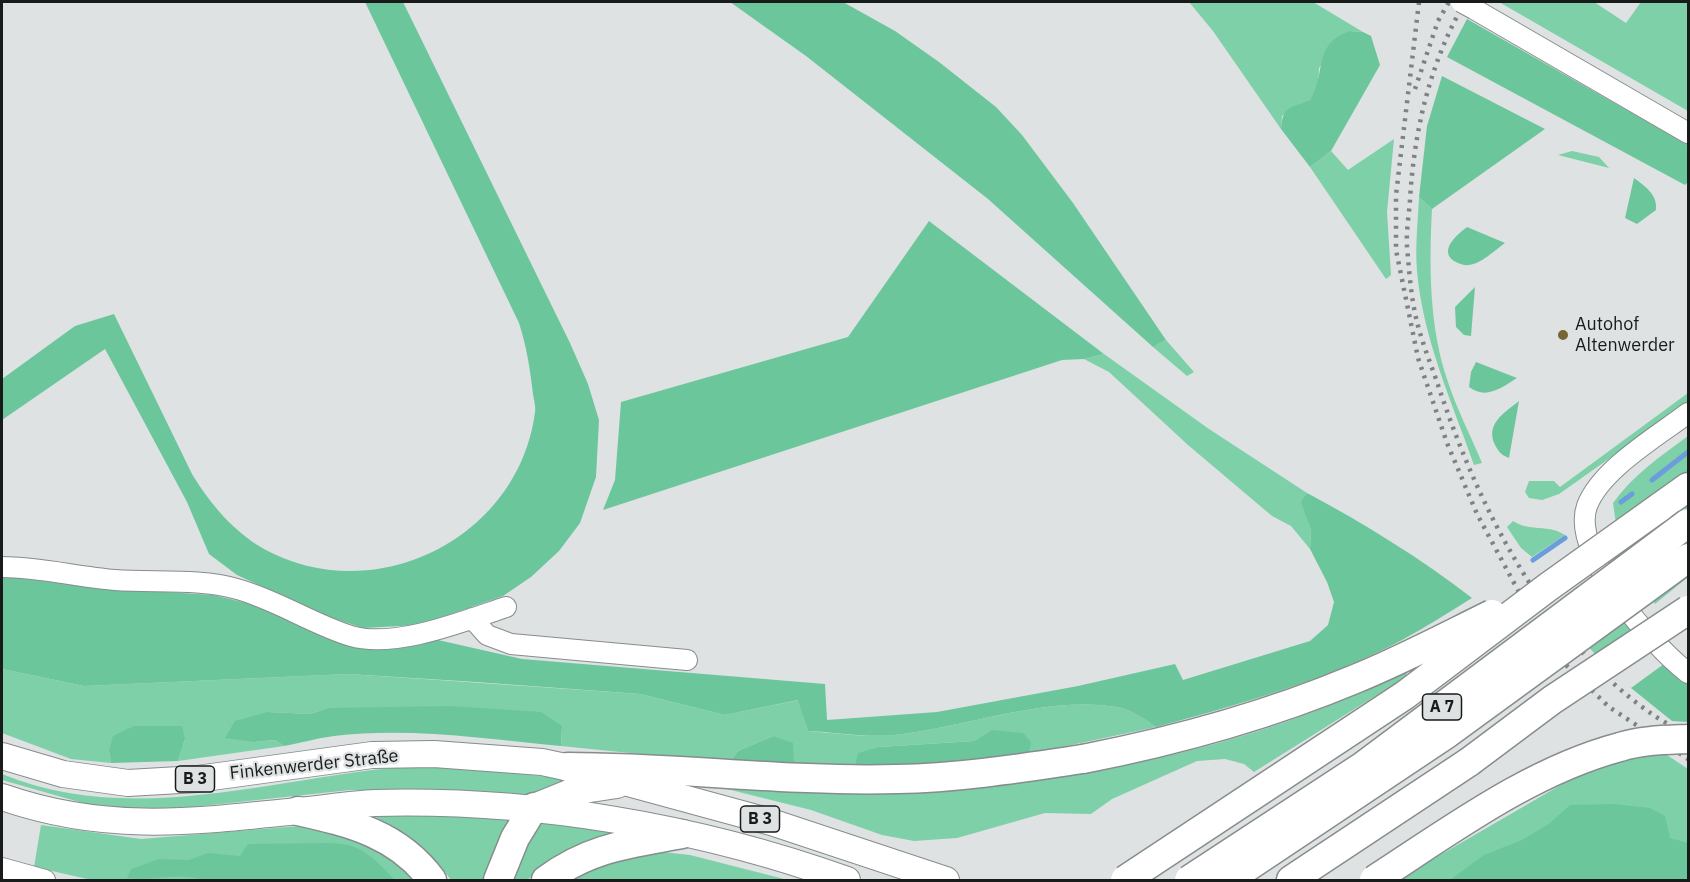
<!DOCTYPE html>
<meta charset="utf-8">
<style>
body{margin:0}
#map{position:relative;width:1690px;height:882px;overflow:hidden;background:#dee2e3;font-family:"IBM Plex Sans",sans-serif}
canvas{display:block}
.frame{position:absolute;inset:0;border:3px solid #191b1b;pointer-events:none}
</style>
<div id="map">
<canvas width="1690" height="882"></canvas>
<div class="frame"></div>
</div>
<script>
const g = document.querySelector('canvas').getContext('2d');
g.lineJoin = 'round';
function paint(path, color) { g.fillStyle = color; g.fill(path, 'evenodd'); }
function stroke(path, color, width, dash) { g.strokeStyle = color; g.lineWidth = width; g.lineCap = dash ? 'butt' : 'round'; g.setLineDash(dash || []); g.stroke(path); }
function drawText(font, color, halo, rows, align = 'center') {
  g.font = font + ' "IBM Plex Sans",sans-serif'; g.lineWidth = 4.5; g.setLineDash([]); g.textBaseline = 'middle'; g.strokeStyle = halo; g.fillStyle = color; for (const [text, x, y, turn = 0] of rows) {
    g.save(); g.translate(x, y); g.rotate((+turn || 0) * Math.PI / 180); g.textAlign = isNaN(turn) ? turn : align; if (halo) g.strokeText(text, 0, 0); g.fillText(text, 0, 0); g.restore();
  }
}
paint(new Path2D(`
 M1189 2H1313L1363 32 1350 31 1319 68 1318 88 1310 100 1282 116 1281 129 1213 31Z
 M1499 2H1594L1626 23 1641 2H1688V111Z
 M1394 139 1387 212 1391 275 1386 279 1310 167 1331 151 1348 170Z
 M1572 151 1599 157 1609 168 1558 155Z
 M1419 197 1432 209C1429 266 1429 328 1448 382 1457 410 1471 436 1482 463L1474 465C1452 402 1423 339 1417 271 1415 246 1418 221 1419 197Z
 M1166 340 1194 372 1187 376 1153 347Z
 M1104 354 1209 429 1307 493 1302 502 1311 530 1310 549 1291 526 1272 516 1188 445 1109 372 1084 359Z
 M1688 393V403L1559 494 1542 500 1529 498 1525 492 1529 481H1554L1560 487Z
 M1688 436V577L1655 604C1628 566 1619 550 1613 503 1633 475 1661 456 1688 436Z
 M1513 521C1529 532 1549 524 1565 535L1532 557 1521 548 1507 527Z
 M1618 607 1637 628 1599 658 1578 636Z
 M2 669 84 686 348 674 438 680 640 694 725 715 799 700 808 731C836 733 867 738 894 735 963 728 1048 695 1116 707 1131 709 1143 718 1156 727L1029 754 991 730 974 741 879 747 854 770 794 767 773 736 738 751 729 763 561 746 562 726 328 708 310 714 268 712 255 742 275 740 284 746 178 761 185 739 109 751 111 763 71 759 2 733Z
 M1406 672 1407 676 1254 772 1244 764 1225 759 1197 761 1112 799 1091 814 1045 813 957 838 914 841 882 835 811 810 719 787 1067 774C1185 758 1298 724 1406 672Z
 M1658 749 1688 769V880H1397L1590 768Z
 M401 767 458 768 570 779 535 798 463 792 350 790 174 809H129L90 805 2 780V774C131 827 269 779 401 767Z
 M360 810 516 815 487 880H451C425 843 402 828 360 810Z
 M548 817 628 832 545 866 527 880H509L536 827Z
 M41 825 141 839 299 826H335L355 832 424 880H92L34 867Z
 M644 850 690 855 788 880H562Z`), '#7dd0a8');
paint(new Path2D(`
 M365 2H403L570 343 588 384 599 420 596 477 580 523 559 551 531 577 503 596 420 625 363 628 326 616 237 575 209 554 187 502 105 349 2 420V379L75 326 114 314 192 474C211 505 233 531 264 549 375 610 519 538 535 412 536 406 534 401 533 394 530 369 527 348 519 323Z
 M730 2H843L895 31 939 62 996 107 1022 135 1073 203 1166 340 1153 347 988 199 806 56Z
 M1467 19 1688 145V182L1685 185 1447 57Z
 M1350 31 1363 32 1371 36 1380 65 1331 151 1310 167 1281 129C1283 104 1291 109 1310 100 1327 73 1312 44 1350 31Z
 M1442 76 1545 129 1432 209 1419 197 1427 126Z
 M1634 178C1645 186 1658 195 1656 210L1637 224 1625 218Z
 M929 221 1104 354 1084 359 1062 360 603 510 615 480 621 402 848 337Z
 M1467 227 1505 243C1495 250 1480 265 1468 265 1464 266 1458 263 1454 261 1438 250 1458 234 1467 227Z
 M1475 287 1471 336 1464 335 1456 327 1455 307Z
 M1476 362 1517 378C1501 388 1486 400 1469 387L1471 372Z
 M1519 401 1509 458C1501 455 1499 452 1495 445 1485 424 1504 413 1519 401Z
 M1307 493C1365 524 1420 558 1472 598 1449 612 1426 627 1402 640 1330 679 1235 706 1156 727 1143 718 1131 709 1116 707 1047 695 963 728 894 735 866 738 835 732 808 731L798 700 725 715 640 694 476 682 348 674 84 686 2 669V576L90 587 213 595 417 643 438 640 522 659 825 684 827 720 937 712 1078 686 1175 664 1183 680 1310 641 1328 625 1334 602 1327 582 1310 549 1311 530 1301 502Z
 M1668 661 1688 681V722L1672 721 1631 688Z
 M449 706 541 712 562 726 561 746C487 739 409 727 334 736 317 738 301 743 284 746L275 740 255 742 225 738 235 721 268 712 310 714 328 708Z
 M134 726H182L185 739 178 761 111 763 109 751 113 736Z
 M991 730 1023 733 1031 742 1029 754 991 760 854 770 858 753 879 747 974 741Z
 M773 736 793 743 794 767 729 763 738 751Z
 M1613 804 1650 808 1665 816 1670 838 1688 843V880H1450L1484 855 1522 840 1549 824 1570 805Z
 M328 843C362 843 372 857 395 880H203C178 872 153 882 127 878L131 869 159 859 189 860 208 853 240 856 248 844Z`), '#6cc69c');
stroke(new Path2D(`
 M1652 480 1688 452
 M1621 502 1632 494
 M1533 560 1565 538`), '#6b9ddc', 5);
const minor = new Path2D(`
 M1474 9 1688 133
 M1688 413C1658 436 1601 469 1587 506 1570 553 1653 646 1688 673
 M2 567C40 567 77 577 115 580 154 583 199 578 237 589 277 600 312 624 351 636 395 649 464 621 506 607
 M472 618 487 635 511 644 687 660
 M2 868 45 880`);
const major = new Path2D(`
 M2 756 63 774 128 783 197 779 372 755 434 754 542 762 584 771 771 822 946 880
 M2 797C105 833 192 822 298 811 323 809 349 804 375 803 535 799 696 826 847 880
 M534 807 571 792 617 785`);
const highway = new Path2D(`
 M1660 507 1688 487
 M568 767C678 767 787 782 897 779 959 778 1022 768 1083 759
 M298 811C351 823 398 834 432 880
 M498 880 515 838 534 807
 M546 880C591 847 629 844 682 834
 M1291 880 1469 762`);
stroke(minor, '#878c8c', 22);
stroke(major, '#878c8c', 28);
stroke(highway, '#878c8c', 31);
stroke(minor, '#fff', 20);
stroke(major, '#fff', 26);
stroke(highway, '#fff', 28);
stroke(new Path2D(`
 M1419 2 1396 195V250L1418 358 1447 443 1477 514 1535 622 1566 665 1609 707 1688 759
 M1465 2C1430 62 1414 131 1410 200 1409 215 1406 231 1407 246 1409 270 1411 298 1417 322 1422 342 1430 362 1437 382 1477 504 1542 636 1649 712 1661 721 1676 728 1688 735
 M1415 89 1438 21 1449 2`), '#7f8283', 4.5, [3, 6]);
const minorBridge = new Path2D(`
 M1461 2 1474 9`);
const highwayBridge = new Path2D(`
 M1083 759C1175 741 1269 715 1355 679 1402 660 1447 636 1492 614
 M1469 762 1552 700 1688 610
 M1125 880 1405 695 1548 587 1660 507
 M1189 880 1363 766 1688 523
 M1228 880 1448 733 1688 558
 M1374 880C1450 831 1530 771 1620 747 1643 740 1665 740 1688 739`);
stroke(minorBridge, '#878c8c', 22, []);
stroke(highwayBridge, '#878c8c', 31, []);
stroke(minorBridge, '#fff', 20);
stroke(highwayBridge, '#fff', 28);
for (const [x, y, r, color] of [
 [1563,335,6,"#756633"]
]) { const dot = new Path2D(); dot.arc(x, y, r, 0, 2 * Math.PI); g.fillStyle = color; g.fill(dot); stroke(dot, '#dee2e3', 2); }
for (const [x, y, w] of [
 [1442,707,39],
 [195,779,39],
 [760,819,39]
]) { const box = new Path2D(); box.roundRect(x - w / 2, y - 13, w, 26, 4.5); g.fillStyle = '#dee2e3'; g.fill(box); stroke(box, '#191b1b', 1.5); }
drawText('bold 16px', '#191b1b', null, [
 ["A 7",1442,707],
 ["B 3",195,779],
 ["B 3",760,819]
]);
drawText('18px', '#191b1b', '#dee2e3', [
 ["Autohof",1575,325],
 ["Altenwerder",1575,346]
], 'left');
drawText('18px', '#191b1b', '#dee2e3', [
 ["Finkenwerder Straße",314,765,-6]
]);
</script>
